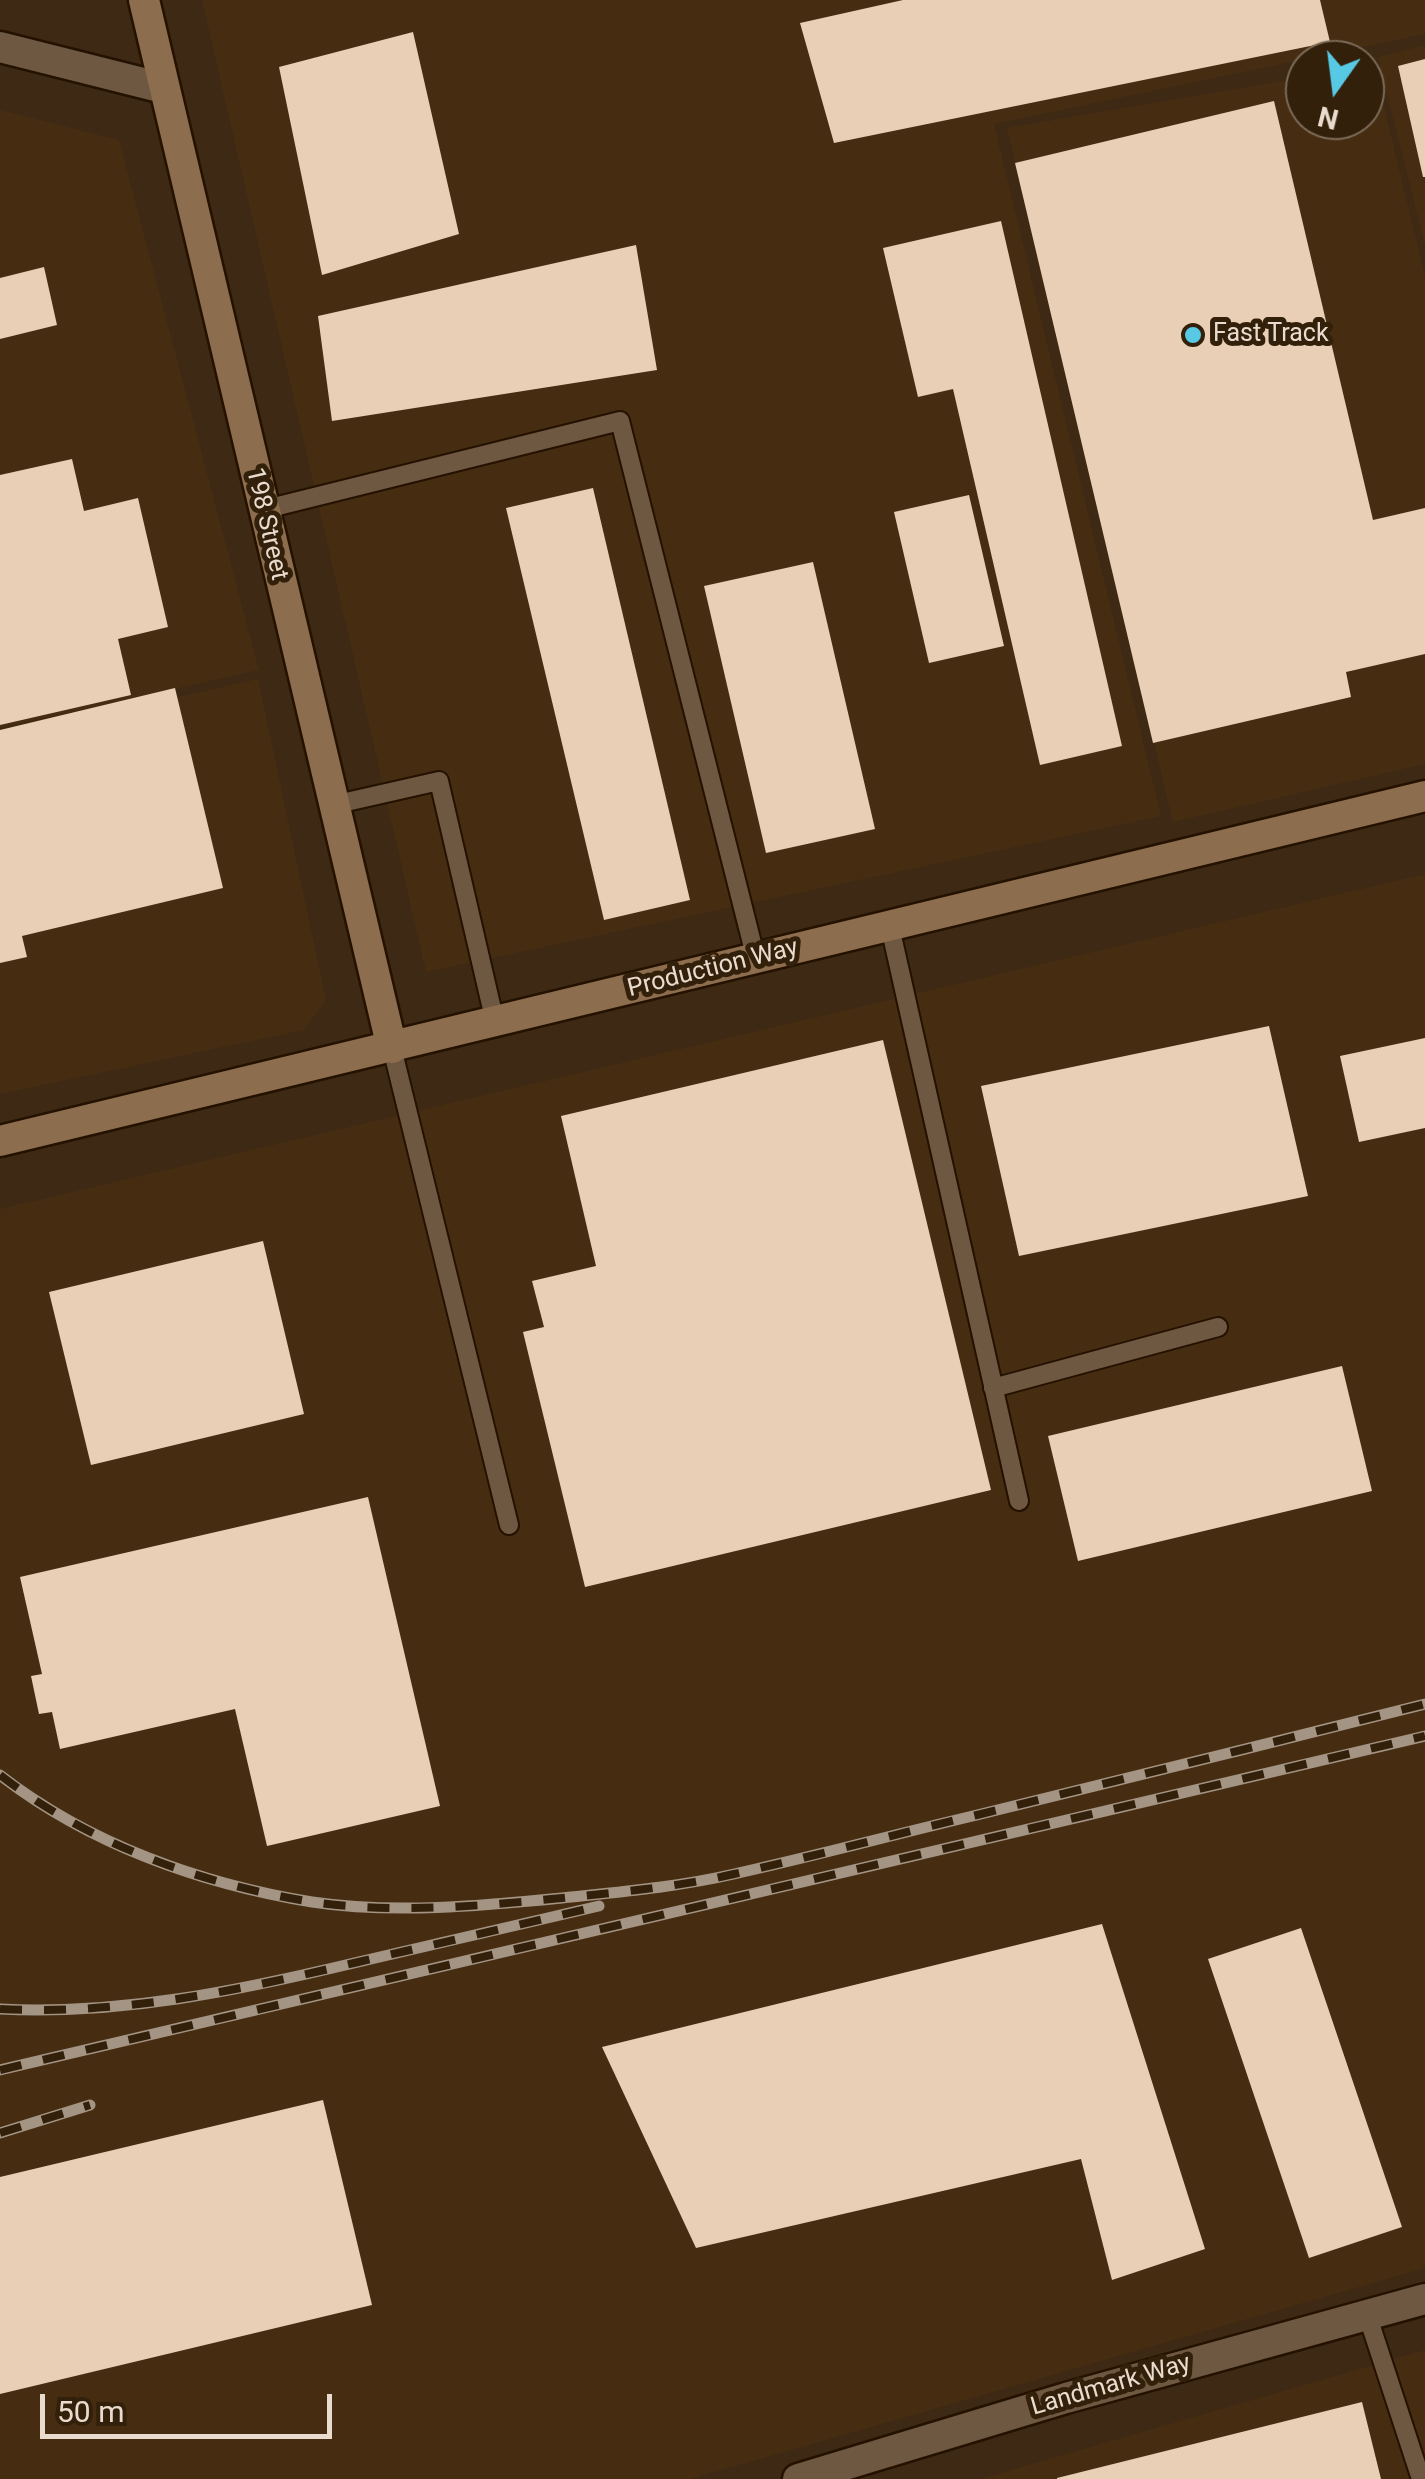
<!DOCTYPE html>
<style>
body{margin:0}
#map{position:relative;width:1425px;height:2479px;overflow:hidden;background:#3d2914;font-family:Roboto,sans-serif}
canvas{display:block}
.north{position:absolute;left:1285px;top:40px;width:100px;height:100px;box-sizing:border-box;background:#33200a;border:2px solid #7c6b59;border-radius:50%;rotate:194deg;font-size:28px;font-weight:700;line-height:40px;text-align:center;color:#e9dccf}
.north::after{content:'';display:block;margin:auto;width:35px;height:45px;background:#58c9e4;clip-path:polygon(50% 0,100% 100%,50% 72%,0 100%)}
.scale{position:absolute;left:40px;top:2394px;width:292px;height:45px;box-sizing:border-box;border:5px solid #e9dccf;border-top:0;padding-left:12px;font-size:30px;line-height:35px;white-space:nowrap;color:#e9dccf;-webkit-text-stroke:8px #33200a;paint-order:stroke}
</style>
<div id="map">
<canvas width="1425" height="2479"></canvas>
<div class="north">N</div>
<div class="scale">50 m</div>
</div>
<script>
const g = document.querySelector('canvas').getContext('2d');
g.lineJoin = 'round';
function paint(path, color) { g.fillStyle = color; g.fill(path, 'evenodd'); }
function stroke(path, color, width, dash) { g.strokeStyle = color; g.lineWidth = width; g.lineCap = dash ? 'butt' : 'round'; g.setLineDash(dash || []); g.stroke(path); }
function drawText(font, color, halo, rows, align = 'center') {
  g.font = font + ' Roboto,sans-serif'; g.lineWidth = 10; g.setLineDash([]); g.textBaseline = 'middle'; g.strokeStyle = halo; g.fillStyle = color; for (const [text, x, y, turn = 0] of rows) {
    g.save(); g.translate(x, y); g.rotate((+turn || 0) * Math.PI / 180); g.textAlign = isNaN(turn) ? turn : align; if (halo) g.strokeText(text, 0, 0); g.fillText(text, 0, 0); g.restore();
  }
}
paint(new Path2D(`
 M202 0H1425V34L994 124 1161 816 426 972Z
 M1425 45V246L1378 57Z
 M1374 66 1425 276V764L1173 822 1007 128 1305 77V120H1365V67Z
 M0 110 119 140 259 670 0 728Z
 M258 679 326 1000 304 1030 0 1094V737Z
 M1425 874V2268L690 2479H0V1209Z
 M1425 2350V2479H980Z`), '#462d12');
paint(new Path2D(`
 M903 0H1320L1330 42 834 143 800 23Z
 M413 32 459 234 322 275 279 67Z
 M1425 59V177H1423L1398 66Z
 M1274 101 1373 520 1425 508V654L1346 672 1351 697 1153 743 1015 163Z
 M1001 221 1122 746 1040 765 953 389 918 397 883 248Z
 M636 245 657 370 332 421 318 316Z
 M44 267 57 325 0 339V278Z
 M72 459 84 511 138 498 168 627 118 639 131 695 0 725V475Z
 M593 488 690 900 604 920 506 508Z
 M969 495 1004 646 929 663 894 512Z
 M813 562 875 829 766 853 704 586Z
 M175 688 223 888 22 936 27 957 0 963V730Z
 M1269 1026 1308 1196 1019 1256 981 1086Z
 M1425 1038V1128L1359 1142 1340 1056Z
 M883 1040 991 1490 585 1587 523 1332 544 1327 532 1281 596 1266 561 1116Z
 M263 1241 304 1414 91 1465 49 1292Z
 M1342 1366 1372 1491 1078 1561 1048 1436Z
 M368 1497 440 1806 267 1846 235 1709 60 1749 52 1712 39 1714 31 1676 42 1674 20 1577Z
 M1102 1924 1205 2249 1112 2280 1081 2159 696 2248 602 2047Z
 M1301 1928 1402 2227 1309 2258 1208 1959Z
 M323 2100 372 2305 0 2394V2177Z
 M1362 2402 1381 2479H1057V2478Z`), '#e9cfb6');
const lane = new Path2D(`
 M262 510 620 421 756 959
 M333 805 439 781 495 1022
 M890 927 1019 1501
 M392 1048 509 1525
 M993 1388 1218 1327
 M1367 2314 1421 2479`);
const street = new Path2D(`
 M0 47 163 88
 M798 2479 1066 2398 1425 2299`);
const secondary = new Path2D(`
 M144 0 392 1048
 M0 1141 1425 796`);
stroke(lane, '#241100', 22);
stroke(street, '#241100', 35);
stroke(secondary, '#241100', 35);
stroke(lane, '#6e5842', 18);
stroke(street, '#6e5842', 30);
stroke(secondary, '#8c6d4d', 30);
const rail = new Path2D(`
 M0 1775C89 1844 201 1884 312 1902 393 1914 481 1906 562 1898 619 1892 678 1887 734 1874 815 1856 896 1834 977 1815 1126 1778 1276 1742 1425 1704
 M0 2009C121 2015 237 1991 354 1963 436 1944 518 1925 599 1906
 M0 2070 1425 1736
 M0 2133 90 2105`);
stroke(rail, '#a49484', 11);
stroke(rail, '#33200a', 8, [22]);
for (const [x, y, r, color] of [
 [1193,335,10,"#58c9e4"]
]) { const dot = new Path2D(); dot.arc(x, y, r, 0, 2 * Math.PI); g.fillStyle = color; g.fill(dot); stroke(dot, '#33200a', 4); }
drawText('25px', '#e9dccf', '#33200a', [
 ["Fast Track",1213,335]
], 'left');
drawText('25px', '#e9dccf', '#33200a', [
 ["198 Street",266,524,77],
 ["Production Way",713,969,-14],
 ["Landmark Way",1111,2386,-16]
]);
</script>
